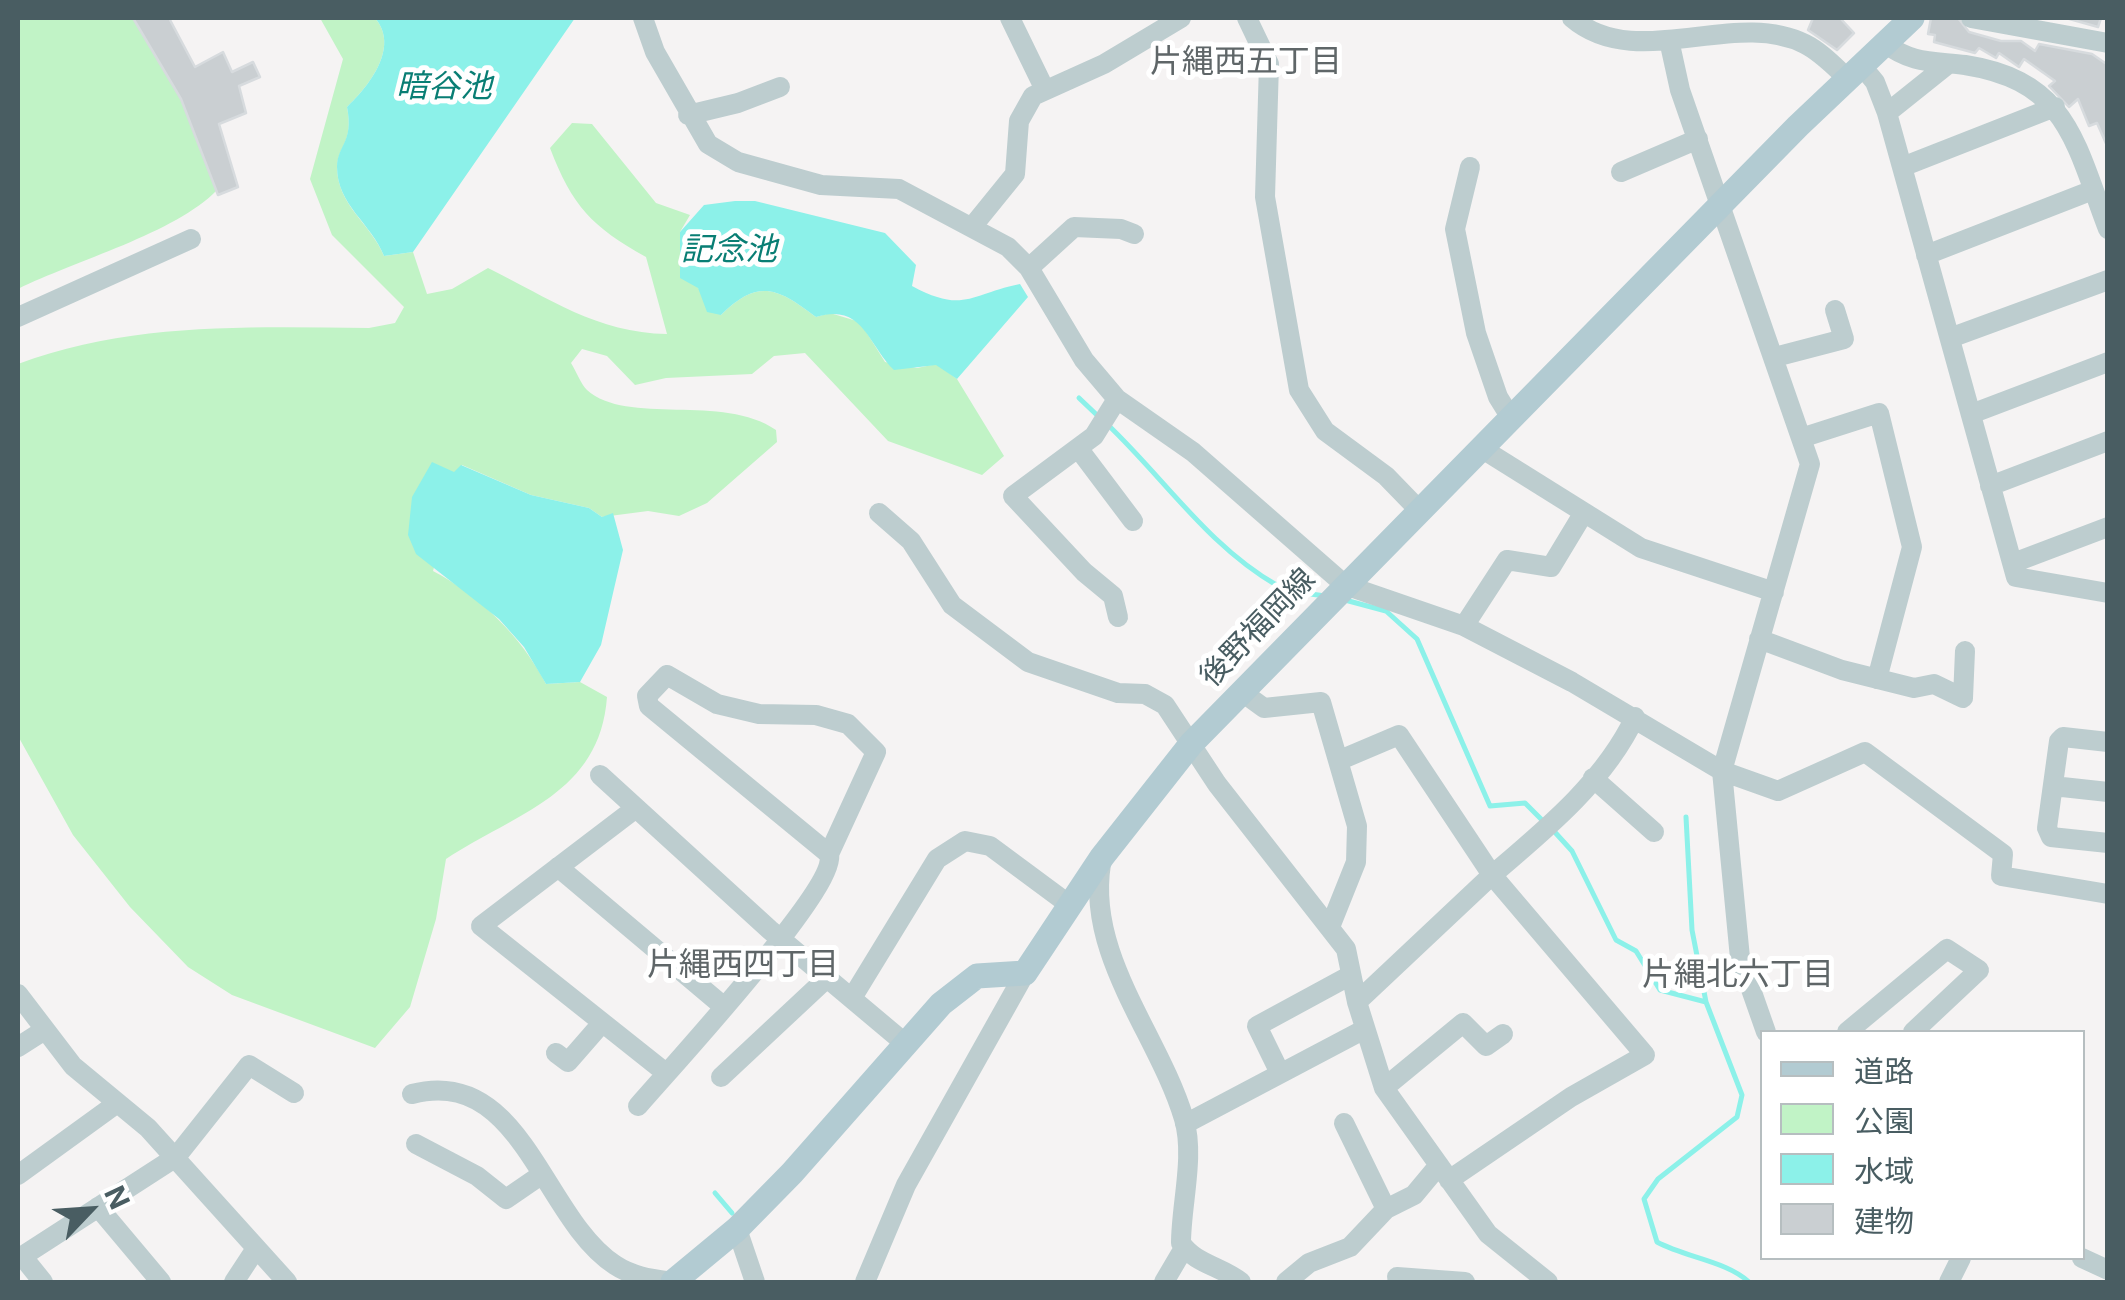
<!DOCTYPE html>
<meta charset="utf-8">
<style>
body{margin:0}
#map{position:relative;width:2125px;height:1300px;overflow:hidden;background:#f5f3f3;font-family:Inter,"Noto Sans JP",sans-serif}
canvas{display:block}
.frame{position:absolute;inset:0;border:20px solid #495d62;pointer-events:none}
.legend{position:absolute;left:1760px;top:1030px;width:325px;height:230px;box-sizing:border-box;background:#fff;border:2px solid #b6bec0;margin:0;padding:12px 18px;list-style:none;font-size:30px;color:#495d62}
.legend li{display:flex;align-items:center;gap:20px;height:50px}
.legend b{width:50px;border:2px solid #b6bec0}
.north{position:absolute;left:40px;top:1160px;width:100px;height:100px;-webkit-text-stroke:8px #fff;paint-order:stroke;rotate:65deg;font-size:28px;font-weight:700;line-height:40px;text-align:center;color:#495d62}
.north::after{content:'';display:block;margin:auto;width:35px;height:45px;background:#495d62;clip-path:polygon(50% 0,100% 100%,50% 72%,0 100%)}
</style>
<div id="map">
<canvas width="2125" height="1300"></canvas>
<div class="frame"></div>
<ul class="legend">
<li><b style="height:12px;background:#b2cbd2"></b>道路</li>
<li><b style="height:28px;background:#c1f3c6"></b>公園</li>
<li><b style="height:28px;background:#8cf1e9"></b>水域</li>
<li><b style="height:28px;background:#cacfd2"></b>建物</li>
</ul>
<div class="north">N</div>
</div>
<script>
const g = document.querySelector('canvas').getContext('2d');
g.lineJoin = 'round';
function paint(path, color) { g.fillStyle = color; g.fill(path, 'evenodd'); }
function stroke(path, color, width, dash) { g.strokeStyle = color; g.lineWidth = width; g.lineCap = dash ? 'butt' : 'round'; g.setLineDash(dash || []); g.stroke(path); }
function drawText(font, color, halo, rows, align = 'center') {
  g.font = font + ' Inter,"Noto Sans JP",sans-serif'; g.lineWidth = 10; g.setLineDash([]); g.textBaseline = 'middle'; g.strokeStyle = halo; g.fillStyle = color; for (const [text, x, y, turn = 0] of rows) {
    g.save(); g.translate(x, y); g.rotate((+turn || 0) * Math.PI / 180); g.textAlign = isNaN(turn) ? turn : align; if (halo) g.strokeText(text, 0, 0); g.fillText(text, 0, 0); g.restore();
  }
}
paint(new Path2D(`
 M18 18H133L181 99 217 190C176 233 74 261 18 289Z
 M320 18H375C400 47 369 86 347 107 354 143 338 145 337 167 337 205 371 224 384 256L413 252 427 294 452 289 488 268C549 298 597 333 667 334L646 257C592 227 572 206 550 148L572 123 592 124 656 203 690 215 680 232 698 288 721 315C759 277 779 289 816 317L830 313 860 322 885 362 917 368 937 364 957 379 1004 456 982 475 888 441 805 353 774 356 752 374 666 378 635 385 607 356 582 349 571 363C576 371 581 384 587 390 627 426 723 393 776 430L777 442 707 503 679 516 648 511 602 517 589 508 531 495 462 465 433 571C480 596 521 636 546 684L580 682 607 697C600 794 516 813 446 859L436 919 410 1007 375 1048 232 995 188 967 130 907 73 835 18 736V364C131 322 249 327 369 328L395 323 404 307 332 235 310 179 343 59Z`), '#c1f3c6');
paint(new Path2D(`
 M375 18H575L413 252 384 256C371 223 337 205 337 167 337 145 354 143 347 107 369 86 400 47 375 18Z
 M735 201H755L885 233 916 265 912 286C964 314 970 294 1020 284L1028 297 957 379 936 365 894 370C868 345 863 302 816 317 779 289 759 277 721 315L707 312 698 288 680 278V232L704 205Z
 M432 462 454 472 461 465 531 495 589 508 602 517 613 513 623 550 601 645 580 682 546 684 524 647 499 619 416 554 408 535 412 497Z`), '#8cf1e9');
stroke(new Path2D(`
 M1079 398 1099 417
 M1107 424C1164 478 1208 546 1278 586 1291 593 1310 593 1324 596
 M1345 600 1386 611 1417 639 1490 806 1525 803 1544 822
 M1686 817 1692 930 1706 1002
 M1552 829 1572 851 1616 940 1636 951 1660 990 1706 1002 1742 1095 1737 1117 1658 1179 1644 1199 1657 1242C1687 1258 1726 1261 1749 1282
 M715 1193 732 1213`), '#8cf1e9', 5);
const building = new Path2D(`
 M133 18H169L195 67 223 52 232 72 253 62 260 77 239 86 246 113 219 124 238 187 218 195 181 99Z
 M1813 18H1840L1854 33 1837 50 1808 30Z
 M1931 18H1958L1969 32 2001 41H2021L2035 51 2039 44 2092 54 2108 65V148L2097 123 2089 126 2078 99 2069 107 2049 86 2055 81 2024 59 2019 67 1999 53 1996 58 1979 48 1975 53 1934 42 1935 35 1928 34Z
 M2066 18H2101L2098 27Z`);
paint(building, '#cacfd2');
stroke(building, '#d7dbde', 2.5);
stroke(new Path2D(`
 M643 18 655 52 708 144 738 162 821 185 899 189 1008 247 1029 268 1084 360 1117 399 1193 452 1345 585 1464 626 1572 682 1722 771 1778 791 1865 752 2003 854 2001 876 2108 894
 M1010 18 1045 90
 M1247 18 1269 64 1265 197 1299 390 1325 431 1386 476 1419 510
 M1572 18C1636 73 1734 8 1805 44 1821 52 1834 66 1847 78
 M1971 18 2108 43
 M1669 40 1680 90 1810 464 1722 771 1740 958 1766 1032
 M1885 43C1911 64 1934 61 1965 65 2068 81 2075 143 2108 229
 M1861 65 1875 82 1887 113 2016 577 2108 593
 M1887 113 1947 65
 M688 115 738 103 780 87
 M1470 167 1455 229 1476 333 1498 397 1511 418
 M1902 167 2055 107
 M1621 172 1698 139
 M972 227 1015 174 1019 121 1033 96 1104 64 1181 18
 M1926 255 2093 190
 M1029 268 1074 227 1121 229 1134 234
 M18 317 191 239
 M1950 338 2108 280
 M1775 357 1844 339 1835 310
 M1117 399 1094 436 1013 496 1084 572 1113 596 1118 617
 M1971 414 2108 362
 M1801 438 1879 413 1912 547 1877 679
 M1078 448 1133 521
 M1481 448 1641 548 1774 592
 M1990 486 2108 441
 M879 513 911 541 952 605 1028 662 1118 693 1145 694 1165 705 1217 784 1346 949 1357 1002 1384 1088 1488 1234 1548 1282
 M2013 563 2108 527
 M1464 626 1507 560 1551 567 1583 514
 M1759 639 1842 670 1914 688 1934 684 1963 698 1965 651
 M1242 692 1264 708 1321 702 1357 826 1356 862 1330 927
 M2108 742 2063 737 2059 741 2047 828 2051 837 2108 843
 M1340 760 1399 735 1492 875C1545 830 1605 781 1635 717
 M600 775 770 930 907 1045
 M1593 778 1654 832
 M2053 786 2108 792
 M636 808 481 926 666 1073
 M1101 864C1086 956 1159 1035 1184 1119 1195 1156 1181 1205 1181 1243 1195 1264 1221 1266 1241 1282
 M558 867 723 1006
 M18 994 73 1066 148 1128 287 1282
 M852 998 937 859 965 841 990 846 1071 906
 M1357 1002 1492 875 1645 1055 1571 1097 1449 1180
 M1847 1032 1947 949 1979 970 1913 1032
 M18 1047 43 1031
 M556 1053 568 1062 602 1023
 M1280 1073 1257 1026 1351 975
 M721 1077 828 977
 M1384 1088 1463 1023 1486 1046 1503 1034
 M412 1094C522 1065 543 1219 615 1265 633 1277 653 1279 674 1282
 M638 1106C668 1071 839 886 829 854L876 752 848 724 816 715 759 714 717 704 667 675 647 696 649 706 829 854
 M1344 1123 1386 1209
 M1185 1124 1365 1029
 M416 1144 477 1176 506 1199 541 1175
 M18 1175 116 1104
 M98 1207 161 1282
 M737 1229 755 1282
 M22 1256 43 1282
 M2082 1258 2108 1270
 M18 1259 176 1157 249 1065 294 1093
 M1397 1277 1465 1282
 M234 1282 255 1250
 M865 1282 906 1185 1025 973
 M1164 1282 1184 1248
 M1286 1282 1309 1263 1350 1247 1386 1209 1414 1195 1439 1165
 M1949 1282 1961 1258`), '#bdcdcf', 20);
stroke(new Path2D(`
 M673 1282 737 1229 792 1173 941 1004 977 976 1025 973 1102 857 1191 744 1798 126 1912 18`), '#b2cbd2', 25);
drawText('30px', '#495d62', '#fff', [
 ["後野福岡線",1258,628,-46]
]);
drawText('32px', '#5f6668', '#fff', [
 ["片縄西五丁目",1246,62],
 ["片縄西四丁目",743,965],
 ["片縄北六丁目",1738,975]
]);
drawText('italic 32px', '#097e74', '#fff', [
 ["暗谷池",444,87],
 ["記念池",729,250]
]);
</script>
